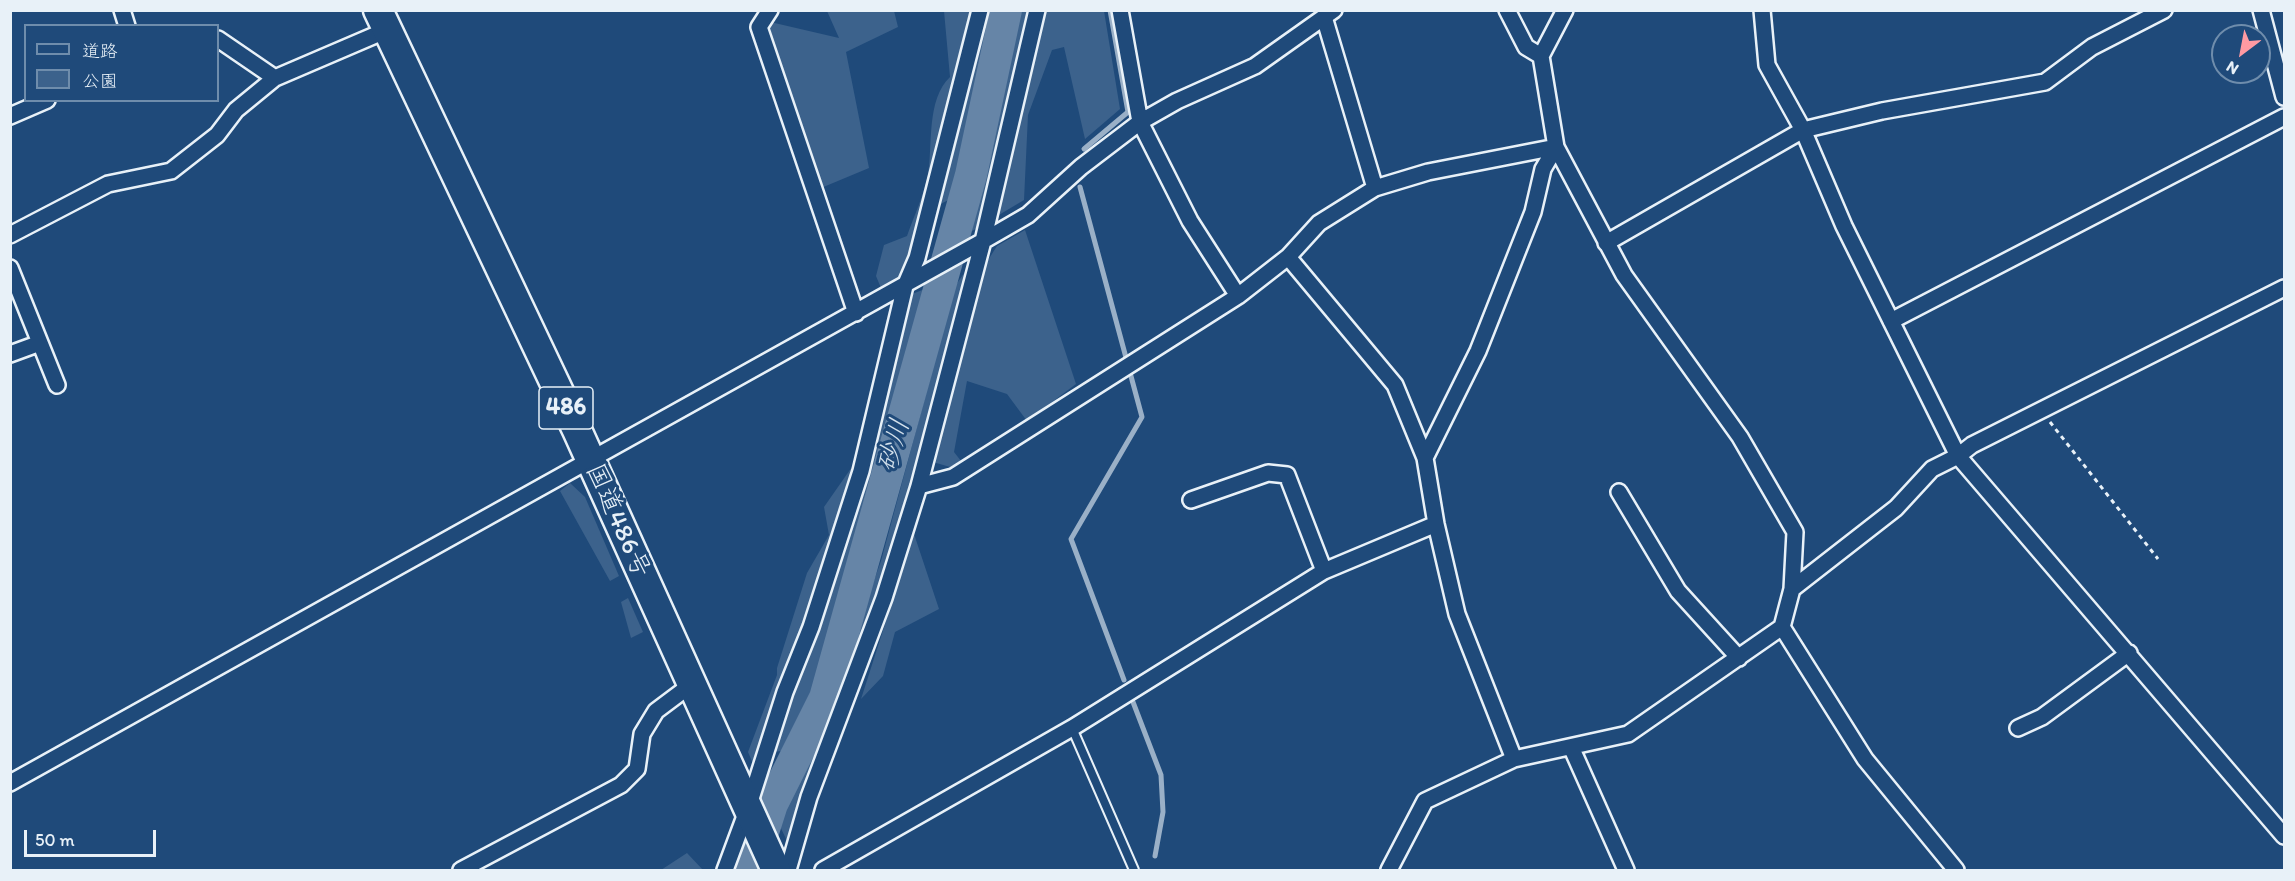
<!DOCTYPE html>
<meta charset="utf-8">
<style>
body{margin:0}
#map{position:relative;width:2295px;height:881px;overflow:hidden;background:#1f4a7a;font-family:Itim,"Klee One",sans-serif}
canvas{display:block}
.frame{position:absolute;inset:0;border:12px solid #e8f1f8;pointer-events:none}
.legend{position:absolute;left:24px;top:24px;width:195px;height:78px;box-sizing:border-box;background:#1f4a7a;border:2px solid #6f8dac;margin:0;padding:8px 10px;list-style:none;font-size:18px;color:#e8f1f8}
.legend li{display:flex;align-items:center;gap:12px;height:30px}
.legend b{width:30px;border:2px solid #6f8dac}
.north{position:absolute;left:2211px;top:24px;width:60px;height:60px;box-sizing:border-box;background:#1f4a7a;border:2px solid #6f8dac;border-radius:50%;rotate:212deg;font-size:16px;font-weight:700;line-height:24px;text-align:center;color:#e8f1f8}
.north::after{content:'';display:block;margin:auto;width:21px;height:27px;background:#ff9aa2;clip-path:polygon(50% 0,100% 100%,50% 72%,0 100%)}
.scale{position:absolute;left:24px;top:830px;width:132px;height:27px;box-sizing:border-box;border:3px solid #e8f1f8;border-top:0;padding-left:8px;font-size:18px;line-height:21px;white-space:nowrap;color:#e8f1f8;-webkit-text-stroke:4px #1f4a7a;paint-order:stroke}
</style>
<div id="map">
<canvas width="2295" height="881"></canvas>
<div class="frame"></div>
<ul class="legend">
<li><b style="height:8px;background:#1f4a7a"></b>道路</li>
<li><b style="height:16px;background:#3c628c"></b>公園</li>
</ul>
<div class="north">N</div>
<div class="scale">50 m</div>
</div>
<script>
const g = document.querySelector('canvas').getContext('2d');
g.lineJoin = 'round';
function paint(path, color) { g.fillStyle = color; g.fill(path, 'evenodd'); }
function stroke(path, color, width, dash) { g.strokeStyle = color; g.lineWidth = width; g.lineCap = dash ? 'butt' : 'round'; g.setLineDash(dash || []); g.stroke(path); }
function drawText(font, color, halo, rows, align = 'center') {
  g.font = font + ' Itim,"Klee One",sans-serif'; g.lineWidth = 6; g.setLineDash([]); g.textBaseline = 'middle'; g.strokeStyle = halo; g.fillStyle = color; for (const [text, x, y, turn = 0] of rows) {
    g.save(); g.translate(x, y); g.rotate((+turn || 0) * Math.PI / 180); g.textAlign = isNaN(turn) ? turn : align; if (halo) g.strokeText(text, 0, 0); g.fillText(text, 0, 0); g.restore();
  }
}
paint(new Path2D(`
 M827 11H894L898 27 846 52 869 168 821 188 765 26 766 21 839 38Z
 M944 11H997L956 197C917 210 914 243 903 277L881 288 876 276 884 245 907 236C914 216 924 195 928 174 933 145 926 100 950 77Z
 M1020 11H1104L1120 109 1085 139 1064 47 1052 50 1028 115 1024 200 972 231 974 188Z
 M1025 230 1076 384 1027 421 1007 394 967 381 954 452 961 461 950 467 933 462 983 268 997 246Z
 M970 265 878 599 789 845 775 816 830 703 881 561 955 286Z
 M925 289 878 482 810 716 782 751 771 752C811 648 849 543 877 436 889 389 900 341 912 294Z
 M861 454 807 626 754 766 748 752 777 675V668L807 573 829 535 824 507Z
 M570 483 585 497 619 576 610 581 560 491Z
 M914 534 939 609 895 632 883 676 861 699Z
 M628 598 643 632 631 638 621 602Z
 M742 844 754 870H735Z
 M687 853 703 870H661Z`), '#3c628c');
stroke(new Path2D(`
 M1084 149 1128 112 1110 10
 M1080 187 1142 417 1071 539 1124 680
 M1133 702 1161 775 1163 812 1155 856`), '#9ab0c7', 5);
stroke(new Path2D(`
 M751 870 772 804 825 698 971 175 1006 10`), '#6685a7', 32);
const lane = new Path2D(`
 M1072 728 1134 870`);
const street = new Path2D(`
 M122 10 127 26
 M770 10 759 27 856 313
 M1120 10 1140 122 1190 221 1238 296
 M1507 10 1526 47 1541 56
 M1565 10 1541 56 1556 147 1624 275 1740 437 1795 532 1792 589
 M1762 10 1767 65 1803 130 1844 226 1958 456 2284 836
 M2261 10 2284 97
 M1324 17 1375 188
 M218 39 275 78
 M10 116 47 100
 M10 235 108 184 171 171 217 135 236 110 275 78 387 30
 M1606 243 1803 130 1882 111 2045 82 2092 47 2164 10
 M1288 257 1395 385 1425 458 1436 524 1457 614 1514 759
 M10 268 57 385
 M1891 321 2284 117
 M10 354 40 343
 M1425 458 1478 351 1533 212 1543 169 1556 147
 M919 486 953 477 1238 296 1288 257 1319 223 1375 188 1428 172 1556 147
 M1619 492 1678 591 1739 658
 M1191 500 1268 473 1287 475 1324 571
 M1782 627 1865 759 1956 870
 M2018 728 2042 717 2129 653
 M1572 749 1626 870
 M10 783 983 241 1028 215 1081 167 1140 122 1177 101 1255 66 1334 10
 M461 870 621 785 637 769 642 734 656 711 692 684
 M725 870 748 808 785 692 811 627 861 471 905 286 917 258 980 10
 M788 870 809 797 884 598 919 486 983 241 1037 10
 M823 870 1072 728 1324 571 1436 524
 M1389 870 1425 801 1514 759 1628 734 1782 627 1792 589 1896 508 1932 469 1958 456 1972 445 2284 288`);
const highway = new Path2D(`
 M378 10 577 430 776 870`);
stroke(lane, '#e8f1f8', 12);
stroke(street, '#e8f1f8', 20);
stroke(highway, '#e8f1f8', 33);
stroke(new Path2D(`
 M2050 422 2158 559`), '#e8f1f8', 3, [4.5, 4.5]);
stroke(lane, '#1f4a7a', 8);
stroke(street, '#1f4a7a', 15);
stroke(highway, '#1f4a7a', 28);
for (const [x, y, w] of [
 [566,408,54]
]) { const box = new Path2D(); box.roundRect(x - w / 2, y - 21, w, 42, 4.5); g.fillStyle = '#1f4a7a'; g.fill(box); stroke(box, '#e8f1f8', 1.5); }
drawText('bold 24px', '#e8f1f8', null, [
 ["486",566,408]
]);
drawText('26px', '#e8f1f8', '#1f4a7a', [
 ["国道486号",617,521,66]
]);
drawText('italic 27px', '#d4e1ec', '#1f4a7a', [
 ["砂川",895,446,-74]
]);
</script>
